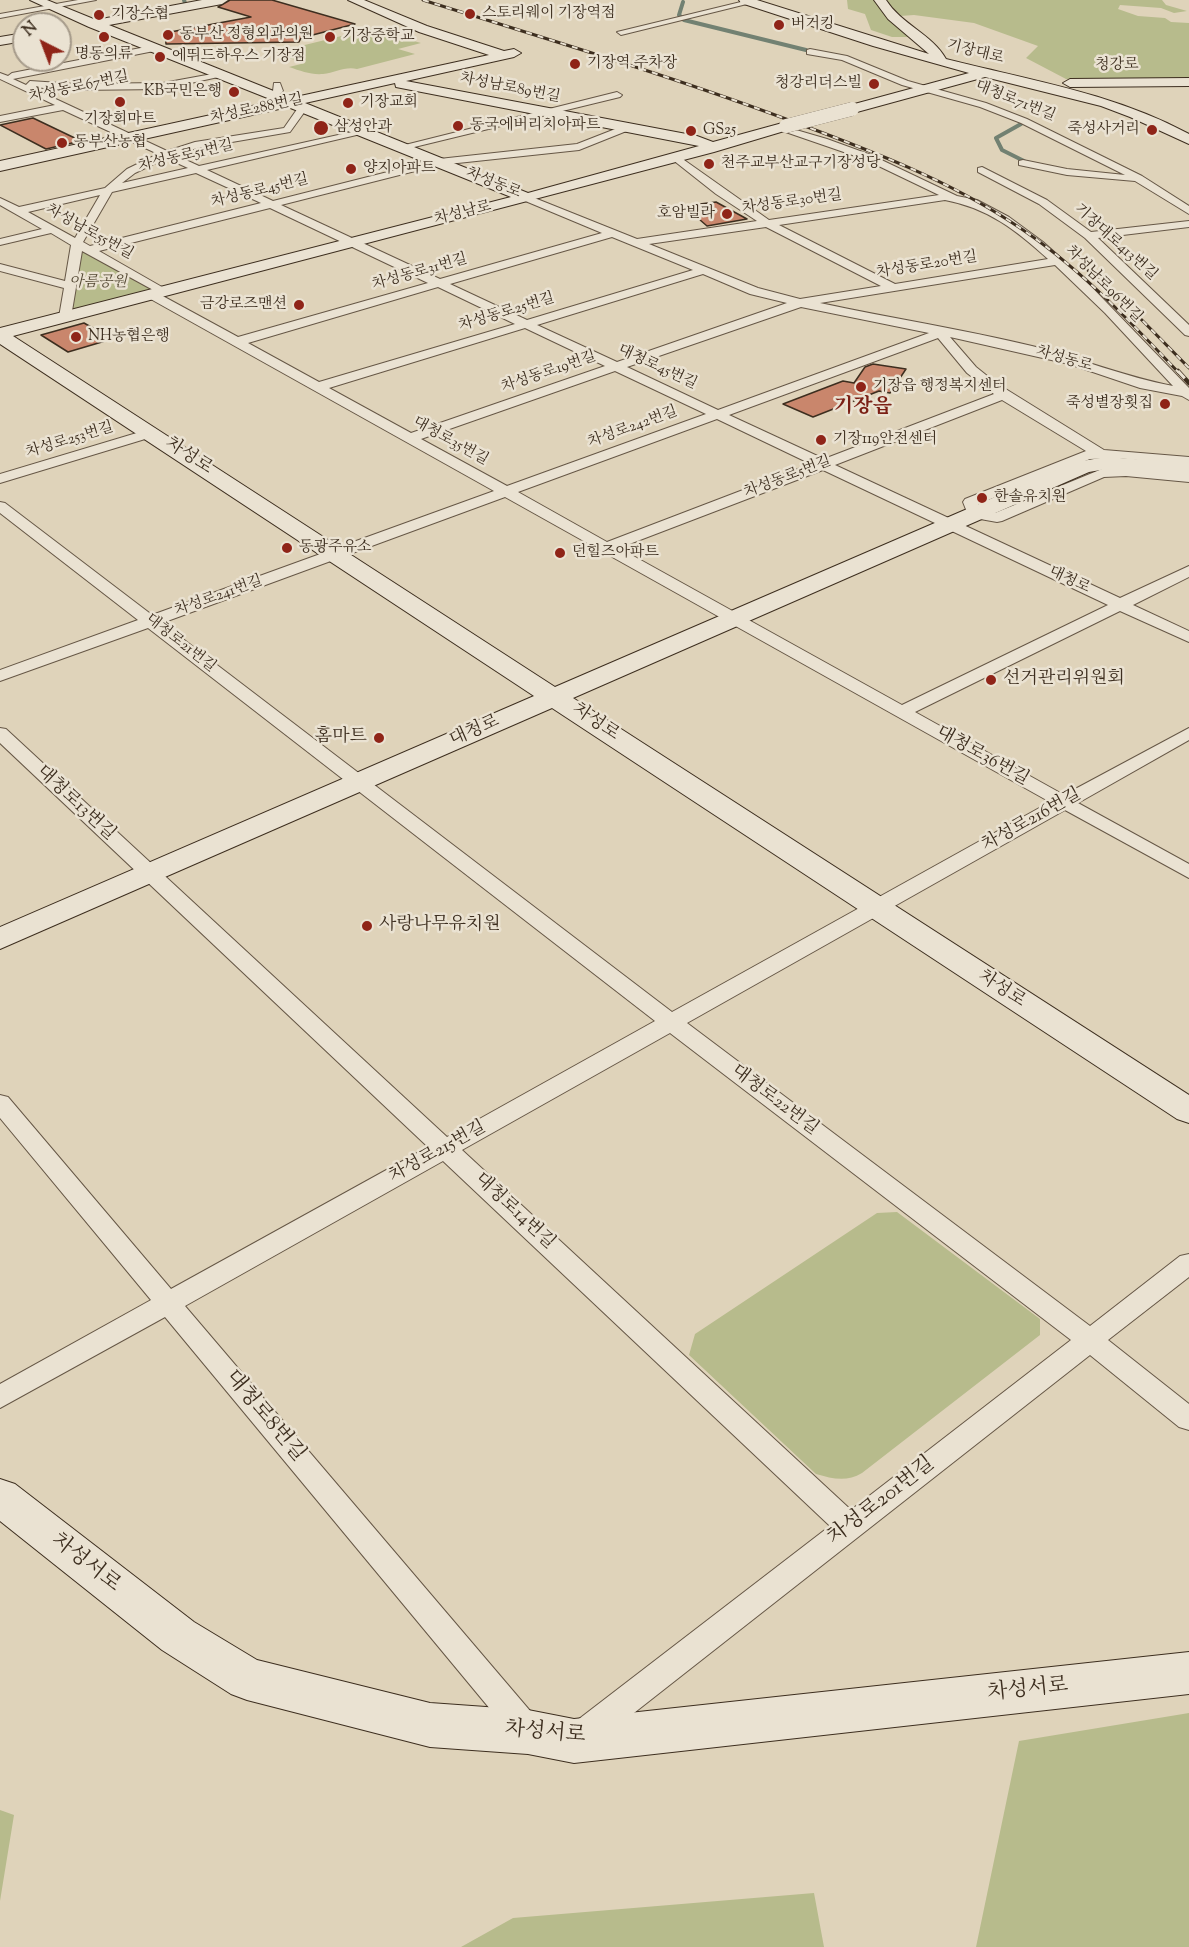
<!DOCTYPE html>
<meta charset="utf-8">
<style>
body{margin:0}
#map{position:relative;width:1189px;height:1947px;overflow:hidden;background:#dfd3ba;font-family:"Sorts Mill Goudy",serif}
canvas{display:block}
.north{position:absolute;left:12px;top:12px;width:60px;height:60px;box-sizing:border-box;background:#eae2d2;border:2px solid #a59a8a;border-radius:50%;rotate:318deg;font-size:16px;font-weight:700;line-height:24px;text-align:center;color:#3d2e1f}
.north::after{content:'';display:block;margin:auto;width:21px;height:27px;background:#8f2418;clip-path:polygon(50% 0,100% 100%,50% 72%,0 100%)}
</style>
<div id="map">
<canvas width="1189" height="1947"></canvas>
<div class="north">N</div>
</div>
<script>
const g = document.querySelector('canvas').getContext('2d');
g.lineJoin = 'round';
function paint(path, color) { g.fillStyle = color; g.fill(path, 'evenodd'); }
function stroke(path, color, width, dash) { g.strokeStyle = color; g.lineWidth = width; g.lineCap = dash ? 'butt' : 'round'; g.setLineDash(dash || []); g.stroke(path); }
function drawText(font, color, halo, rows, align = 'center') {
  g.font = font + ' "Sorts Mill Goudy","Noto Serif KR",serif'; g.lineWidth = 5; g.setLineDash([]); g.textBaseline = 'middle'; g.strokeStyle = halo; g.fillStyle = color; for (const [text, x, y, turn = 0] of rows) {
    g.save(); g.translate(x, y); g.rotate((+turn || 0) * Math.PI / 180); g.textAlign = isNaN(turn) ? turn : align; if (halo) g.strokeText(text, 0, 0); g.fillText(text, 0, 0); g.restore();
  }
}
paint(new Path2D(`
 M847 0H1162L1166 5 1187 11 1174 13 1161 8 1120 5 1118 9 1138 16 1165 18 1171 22 1189 23V78L1066 79 1026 58 1038 46 974 23 914 15 886 17 911 37H892L871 30 865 14 848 9Z
 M370 29 421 43 398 49 415 54 357 69C345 66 335 73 323 74 311 75 301 71 289 67L305 63 272 53Z
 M82 252H84L150 288 149 291 72 310Z
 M897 1212 1040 1319V1335L862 1473C847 1482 833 1479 816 1474L689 1355 695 1334 877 1213Z
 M1189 1713V1947H976L1019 1741Z
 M0 1810 14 1815 0 1901Z
 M814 1893 824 1947H461L513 1918Z`), '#b7bb8c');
stroke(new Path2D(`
 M184 0 185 3
 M683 2 679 15 684 20 806 50
 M1021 124 996 138 1002 150 1024 161`), '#728172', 4);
const building = new Path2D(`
 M230 0H272L355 24 301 38 299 42 166 44 165 33 251 17 218 7Z
 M33 118 81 141 46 149 0 125Z
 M716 202 747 219 707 226 684 206Z
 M84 323 112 339 68 352 41 335Z
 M873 364 906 369 890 393 879 391 813 417 783 404 843 381 854 383 865 367Z`);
paint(building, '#c9866c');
stroke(building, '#3d2e1f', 1.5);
const street = new Path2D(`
 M78 0H96L0 18V14Z
 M749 0 755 2 621 35 617 32Z
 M156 45 159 46V50L13 79 26 85 30 81 75 84 163 83 223 72V76L163 89 75 90 30 87 167 151 195 142 284 128 300 105 308 107 290 132 197 148 175 155 199 166 365 129V133L207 170 273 201 439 159 577 144 623 126H629V130L579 150 439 165 281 205 440 279 602 233 523 200V196L527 195 637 239 757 221 716 194 673 160 672 158 677 155 769 220 939 195 864 159 774 128 779 125 827 139 871 155 957 196 977 200 1009 217 1043 242 1079 274 1189 388V400L1182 396 1140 388 1069 364 950 337 976 367 996 383 1104 450 1189 457V465L1117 458 1090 459 978 504 980 511 995 513 1102 469 1126 468 1189 474V482L1126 476 1104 477 1002 521 997 522 969 517 963 502 965 499 1086 451 1002 400 835 465 1120 598 1189 566V577L1133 605 1189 631V642L1120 611 915 712 1064 795 1189 728V740L1078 803 1189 864V878L1065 810 687 1023 1090 1326 1180 1256 1189 1254V1277L1108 1340 1189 1404V1430L1179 1427 1090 1355 597 1742 586 1747 575 1742 570 1732 575 1722 830 1526 443 1161 185 1306 537 1719 542 1729 537 1739 526 1744 515 1739 165 1317 0 1408V1384L151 1300 0 1118V1095L8 1097 171 1289 428 1147 0 743V728L6 729 447 1137 655 1021 148 628 0 681V670L138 620 0 513V502L5 503 152 615 494 491 147 297V291H155L82 251 71 317 65 321 59 317 64 288 0 271V264L65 281 71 245 51 233 0 245V239L42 229 0 205V198L19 207 105 188 127 169 158 154 63 110 0 122V116L55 105 0 79V73L8 76 12 73ZM166 158 188 168 122 183 135 173ZM196 173 261 203 90 246 83 242 112 192ZM100 195 75 238 28 212ZM945 200C988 208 1016 230 1048 259L895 284 779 225ZM270 208 428 283 238 337 159 294H167L169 291 99 251ZM766 227 881 286 800 299 758 288 649 244ZM612 237 693 270 527 320 450 284ZM1055 265 1105 313 1173 386C1125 377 1079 358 1032 346 962 329 890 318 820 303ZM703 274 750 294 787 303 617 362 537 325ZM438 287 515 324 319 382 248 343ZM801 307 929 333 718 410 627 367ZM525 328 605 366 411 433 329 388ZM938 338 967 373 994 394 824 459 729 415ZM615 371 706 414 507 486 421 439ZM717 419 811 464 607 542 518 492ZM823 470 1108 605 902 705 619 548ZM505 497 1050 802 672 1012 162 623ZM670 1033 1071 1340 851 1510 462 1150Z
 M810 49 847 56 908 81 986 103 1027 119 1142 176 1189 206V214L1135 181 1067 175 1019 165V161L1023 160 1067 169 1125 175 1021 123 980 107 902 85 842 60 807 54V50Z
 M274 83H280L283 91 274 99 269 96 273 91Z
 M617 92 622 95 620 97 402 150 397 147Z
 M982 167 1047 200 1091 232 1189 221V227L1098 238 1189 325V336L1185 335 1085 238 1039 204 978 172V168Z
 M150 429 157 433 155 436 0 483V474Z`);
const secondary = new Path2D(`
 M30 0H47L96 20 202 0H228L222 4 109 25 291 98 489 55 419 32 348 0H364L427 26 504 51 514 49 521 53 514 57 406 81 697 136 713 142 786 122 791 123 793 126 791 129 714 152 13 336 555 687 1076 462 1106 457 1189 463V475L1106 469 1089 472 573 698 1189 1095V1123L1177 1119 552 708 0 949V927L534 696 0 344V328L511 197 288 107 0 171V161L275 101 89 27ZM395 83 396 87 401 88 699 146 528 193 305 103Z
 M739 0H757L929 54 888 19 874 0H886C901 24 933 35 946 59 1029 80 1113 93 1189 134V144L1130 117 1101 106 985 77 857 112H847L845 109 847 106 969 73 873 46 741 3Z
 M24 33V41L0 45V37Z
 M1189 78V86L1070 87 1063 83 1070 79Z
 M0 1479 15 1484 194 1622 257 1660 430 1703 528 1710 574 1719 1189 1652V1694L574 1763 528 1754 430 1747 247 1700 231 1694 162 1650 0 1521Z`);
stroke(street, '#665746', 2);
stroke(secondary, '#3d2e1f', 2);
paint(street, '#eae2d2');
paint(secondary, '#eae2d2');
const railFar1 = new Path2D(`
 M423 0C550 40 678 78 802 125 874 152 947 180 1011 222 1075 263 1127 318 1179 373
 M1081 264 1133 311 1189 368`);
const rail = new Path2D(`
 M1178 371 1189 383`);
stroke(railFar1, '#3d2e1f', 3);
stroke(rail, '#3d2e1f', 4.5);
stroke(railFar1, '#eae2d2', 2, [6]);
stroke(rail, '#eae2d2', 3, [10]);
const secondaryBridge = new Path2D(`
 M786 126 852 109`);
stroke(secondaryBridge, '#3d2e1f', 14, []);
stroke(secondaryBridge, '#eae2d2', 14);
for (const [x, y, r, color] of [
 [470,14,6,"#8f2418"],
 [99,15,6,"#8f2418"],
 [779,25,6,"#8f2418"],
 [168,35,6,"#8f2418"],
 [104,37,6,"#8f2418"],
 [330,37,6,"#8f2418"],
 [160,57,6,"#8f2418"],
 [575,64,6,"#8f2418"],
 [874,84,6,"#8f2418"],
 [234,92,6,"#8f2418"],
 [120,102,6,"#8f2418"],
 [348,103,6,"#8f2418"],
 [458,126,6,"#8f2418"],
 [321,128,8,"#8f2418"],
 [1152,130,6,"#8f2418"],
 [691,131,6,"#8f2418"],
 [62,143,6,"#8f2418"],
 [709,164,6,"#8f2418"],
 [351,169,6,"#8f2418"],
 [727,214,6,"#8f2418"],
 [299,305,6,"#8f2418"],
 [76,337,6,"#8f2418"],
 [861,387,6,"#8f2418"],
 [1165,404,6,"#8f2418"],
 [821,440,6,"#8f2418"],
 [982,498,6,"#8f2418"],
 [287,548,6,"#8f2418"],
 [560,553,6,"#8f2418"],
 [991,680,6,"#8f2418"],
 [379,738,6,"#8f2418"],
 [367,926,6,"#8f2418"]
]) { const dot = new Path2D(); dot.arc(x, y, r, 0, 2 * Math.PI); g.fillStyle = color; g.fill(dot); stroke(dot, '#eae2d2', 2); }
drawText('15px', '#3d2e1f', '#eae2d2', [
 ["스토리웨이 기장역점",482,14],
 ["기장수협",111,15],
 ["버거킹",791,25],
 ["동부산 정형외과의원",180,35],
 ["기장중학교",342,37],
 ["명동의류",104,55,"center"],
 ["에뛰드하우스 기장점",172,57],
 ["기장역 주차장",587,64],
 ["청강리더스빌",862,84,"right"],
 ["KB국민은행",222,92,"right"],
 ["기장교회",360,103],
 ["기장회마트",120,120,"center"],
 ["동국에버리치아파트",470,126],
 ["삼성안과",334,128],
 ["죽성사거리",1140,130,"right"],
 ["GS25",703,131],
 ["동부산농협",74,143],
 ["천주교부산교구기장성당",721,164],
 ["양지아파트",363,169],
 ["호암빌라",715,214,"right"],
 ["금강로즈맨션",287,305,"right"],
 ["NH농협은행",88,337],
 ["기장읍 행정복지센터",873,387],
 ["죽성별장횟집",1153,404,"right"],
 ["기장119안전센터",833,440],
 ["한솔유치원",994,498],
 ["동광주유소",299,548],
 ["던힐즈아파트",572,553]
], 'left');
drawText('15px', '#3d2e1f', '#eae2d2', [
 ["기장대로",975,53,14],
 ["청강로",1117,66,-1],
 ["차성동로67번길",79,88,-12],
 ["차성남로89번길",510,89,11],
 ["대청로71번길",1015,102,22],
 ["차성로288번길",257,110,-12],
 ["차성동로51번길",186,157,-13],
 ["차성동로",493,184,22],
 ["차성동로45번길",260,192,-14],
 ["차성동로30번길",792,203,-8],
 ["차성남로",463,214,-14],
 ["차성남로55번길",89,233,29],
 ["기장대로413번길",1115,243,42],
 ["차성동로20번길",927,266,-9],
 ["차성동로31번길",420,273,-16],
 ["차성남로96번길",1103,285,45],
 ["차성동로25번길",507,313,-17],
 ["차성동로",1064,360,16],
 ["대청로45번길",657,368,25],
 ["차성동로19번길",549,373,-19],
 ["차성로242번길",633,428,-20],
 ["차성로253번길",70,441,-17],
 ["대청로35번길",450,442,29],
 ["차성동로5번길",788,478,-21],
 ["대청로",1069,581,25],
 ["차성로241번길",219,597,-20],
 ["대청로21번길",180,644,38]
]);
drawText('italic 15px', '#554a35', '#eae2d2', [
 ["아름공원",98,283]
]);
drawText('18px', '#3d2e1f', '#eae2d2', [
 ["차성로",188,457,33],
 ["차성로",595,723,34],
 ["대청로",475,732,-24],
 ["대청로36번길",982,757,29],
 ["대청로13번길",75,804,43],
 ["차성로216번길",1032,821,-29],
 ["차성로",1001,990,33],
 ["대청로22번길",774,1101,37],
 ["차성로215번길",438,1153,-29],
 ["대청로14번길",514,1212,43]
]);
drawText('18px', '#3d2e1f', '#eae2d2', [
 ["선거관리위원회",1003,680],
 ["홈마트",367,738,"right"],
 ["사랑나무유치원",379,926]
], 'left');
drawText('bold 20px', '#7a1f14', '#eae2d2', [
 ["기장읍",863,409]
]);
drawText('21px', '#3d2e1f', '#eae2d2', [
 ["대청로8번길",264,1417,50],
 ["차성로201번길",882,1502,-38],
 ["차성서로",85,1564,38],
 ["차성서로",1028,1691,-6],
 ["차성서로",545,1734,5]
]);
</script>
